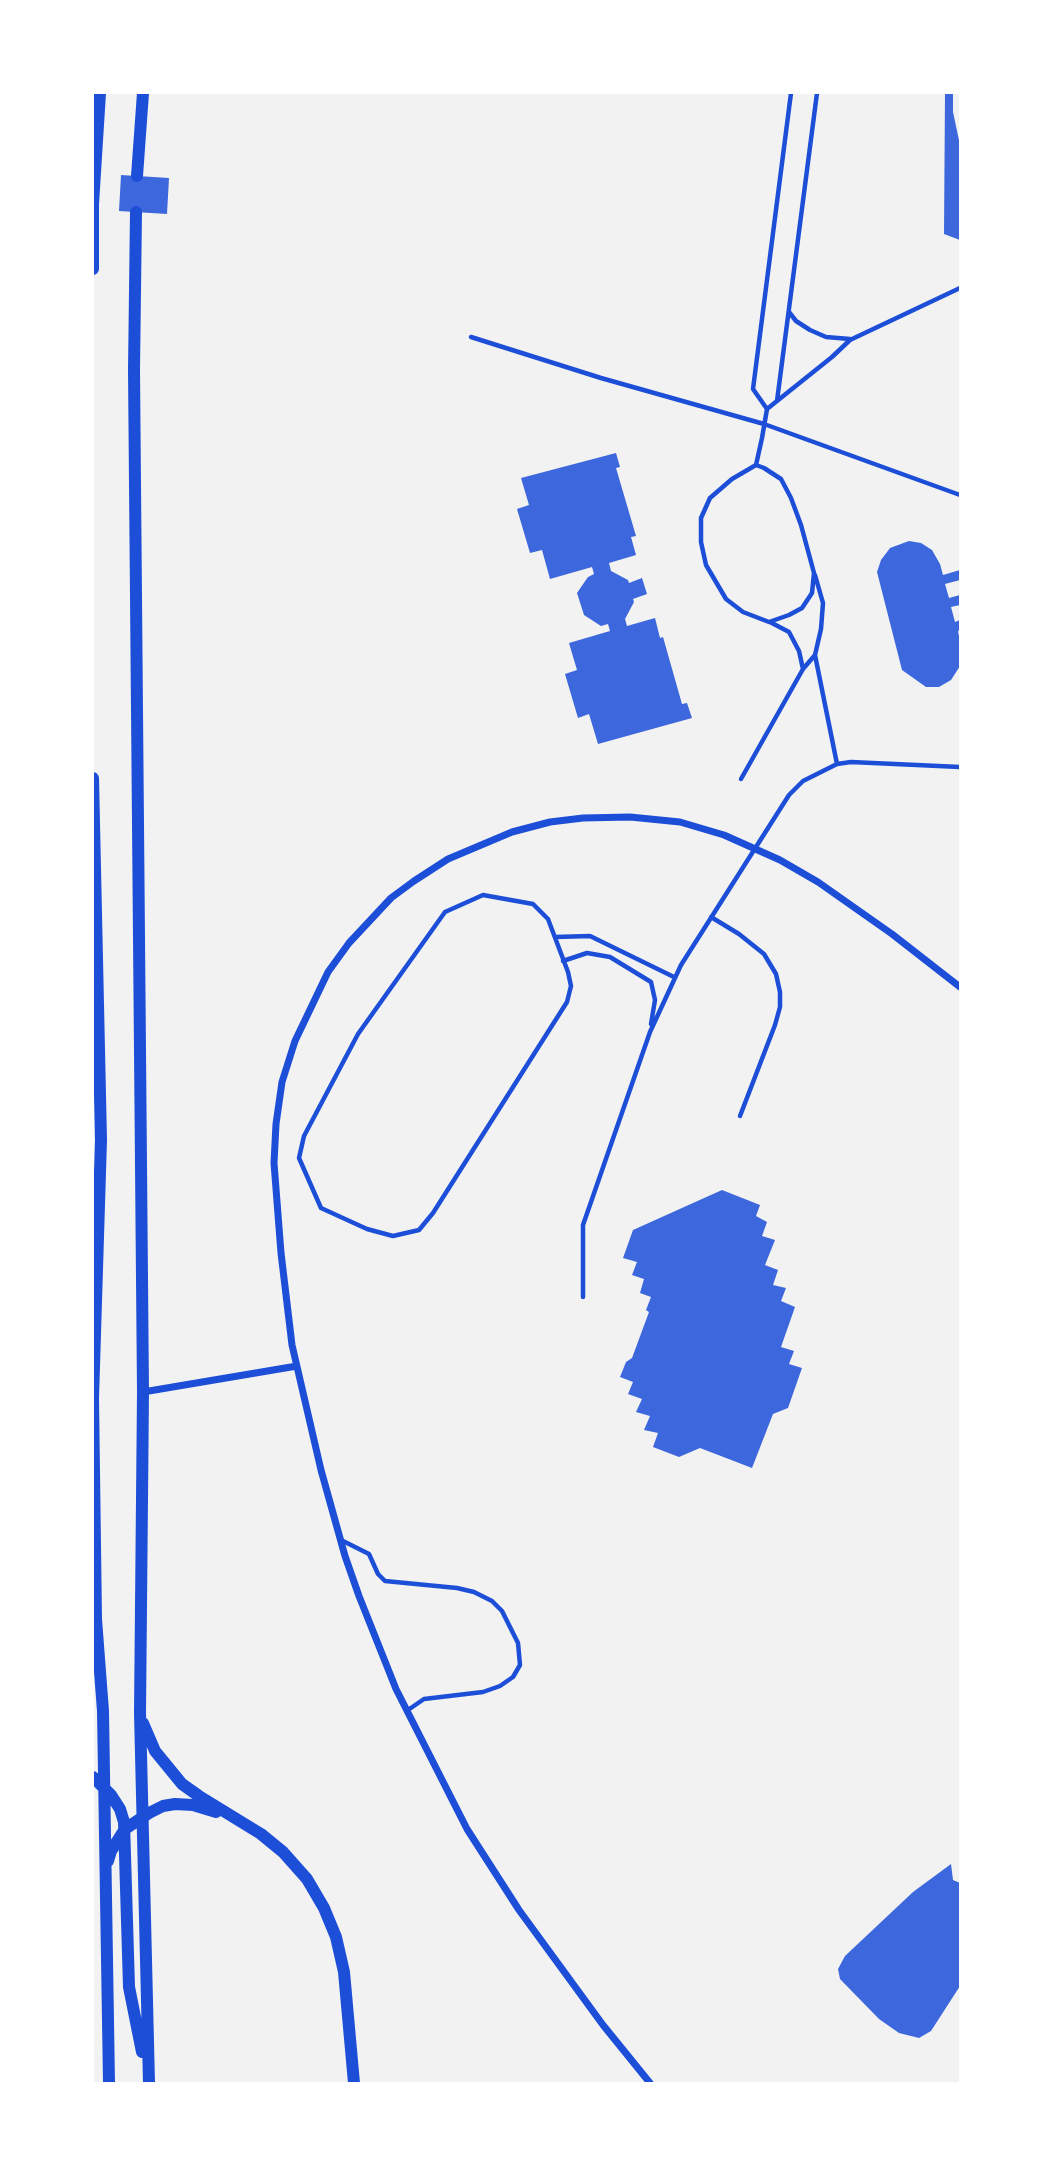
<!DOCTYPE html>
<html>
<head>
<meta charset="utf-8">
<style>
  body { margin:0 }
  #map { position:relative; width:1053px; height:2176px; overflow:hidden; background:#f2f2f2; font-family:"Zilla Slab",serif }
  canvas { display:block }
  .frame { position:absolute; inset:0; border:94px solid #fff; pointer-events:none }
</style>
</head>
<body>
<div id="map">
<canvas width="1053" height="2176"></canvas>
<div class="frame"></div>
</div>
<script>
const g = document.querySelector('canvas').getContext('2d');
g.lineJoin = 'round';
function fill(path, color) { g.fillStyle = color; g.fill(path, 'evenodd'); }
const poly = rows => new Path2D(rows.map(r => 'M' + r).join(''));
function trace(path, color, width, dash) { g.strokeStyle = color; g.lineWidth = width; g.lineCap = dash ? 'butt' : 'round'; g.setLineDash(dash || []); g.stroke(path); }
fill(poly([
  [945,93,953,93,953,112,960,145,960,240,944,234],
  [121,175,169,178,167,214,119,211],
  [616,453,620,467,616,468,636,536,631,537,636,555,609,563,611,571,628,580,629,583,642,578,647,594,633,599,634,602,625,619,627,626,655,618,660,638,663,637,682,704,687,703,692,718,598,744,589,714,578,718,565,674,577,670,569,643,610,631,608,624,601,626,584,615,577,593,588,577,594,574,592,567,550,579,542,550,530,553,517,509,529,505,521,478],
  [909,541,921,543,932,550,940,564,943,575,960,570,960,580,945,584,949,598,960,595,960,605,951,607,955,622,960,620,960,630,958,631,960,641,960,666,951,680,939,687,926,687,902,670,877,572,881,560,890,548],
  [722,1190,760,1205,756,1216,767,1222,762,1236,775,1240,765,1265,778,1270,773,1285,786,1288,781,1301,795,1307,781,1347,794,1351,789,1364,802,1368,788,1408,773,1414,752,1468,700,1448,679,1457,653,1447,658,1433,644,1430,650,1416,636,1412,642,1399,628,1394,633,1382,620,1377,626,1362,632,1358,649,1312,646,1310,651,1297,640,1293,644,1279,632,1275,637,1262,623,1258,633,1230],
  [951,1864,953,1880,960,1883,960,1986,931,2031,919,2038,899,2033,879,2019,840,1979,838,1969,845,1956,913,1892]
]), '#3d67dc');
trace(poly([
  [789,312,796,321,810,330,826,337,850,339],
  [471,337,601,378,764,424,960,495],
  [777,401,817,93],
  [767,409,832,357,850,340,960,288],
  [756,465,764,468,781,479,791,498,801,525,814,573,812,593,802,608,789,615,769,622,743,612,726,599,706,565,701,542,701,518,710,498,732,479,756,465,762,438,767,409,753,389,791,93],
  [770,622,789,632,799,651,803,669],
  [815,655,837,764],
  [741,779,803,669,815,655,821,629,823,603,815,575],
  [483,895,533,904,548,919,568,972,571,986,567,1002,433,1213,419,1230,393,1236,367,1229,321,1208,299,1158,304,1136,358,1034,445,912,483,895],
  [711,917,739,934,764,954,776,974,780,992,780,1007,775,1025,740,1116],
  [555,937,590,936,674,977],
  [563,961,587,953,610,957,651,982,655,1000,651,1024],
  [583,1297,583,1225,650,1032,681,965,789,795,803,781,837,764,851,762,960,767],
  [341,1540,369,1554,378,1574,385,1581,457,1588,474,1592,492,1601,502,1611,518,1643,520,1665,513,1677,500,1686,483,1692,424,1699,408,1710]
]), '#1d4ed8', 4.5);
trace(poly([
  [143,1392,297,1366],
  [650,2083,603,2025,519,1910,467,1829,396,1689,359,1596,345,1556,321,1470,292,1345,281,1253,274,1163,276,1124,282,1082,295,1041,328,972,349,943,391,898,414,881,448,859,512,832,550,822,583,818,630,817,680,822,724,835,780,860,818,882,892,934,960,987]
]), '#1d4ed8', 7);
trace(poly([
  [137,176,143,93],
  [136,212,134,370,143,1392,140,1713,149,2083],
  [93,269,93,204,100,93],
  [93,778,101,1140,93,1398,96,1619,103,1711,109,2083],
  [143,1723,155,1751,182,1784,199,1796,261,1834,283,1852,307,1879,324,1908,336,1937,344,1972,354,2083],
  [93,1777,111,1795,120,1809,124,1822,129,1987,142,2052],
  [108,1861,111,1851,125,1829,149,1813,163,1806,175,1804,193,1805,216,1812]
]), '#1d4ed8', 12);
</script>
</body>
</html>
